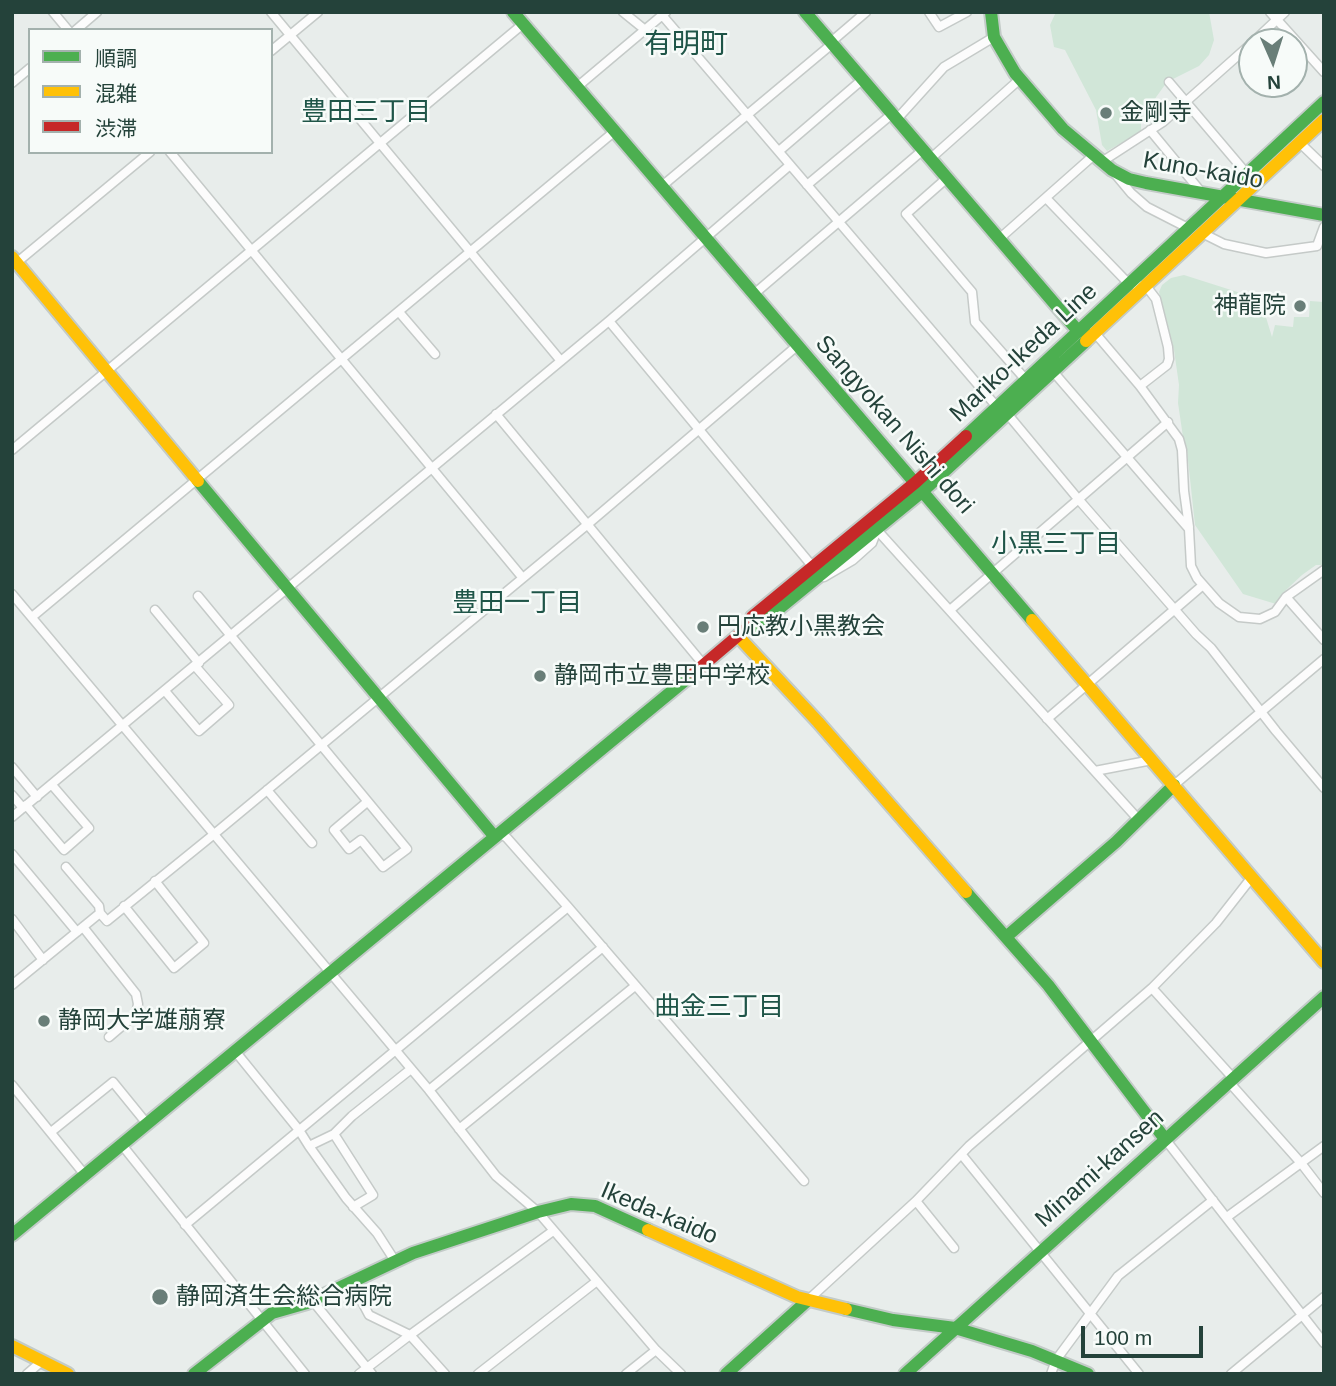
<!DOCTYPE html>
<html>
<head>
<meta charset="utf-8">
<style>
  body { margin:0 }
  #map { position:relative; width:1336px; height:1386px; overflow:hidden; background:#e8edeb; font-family:Arial,"Noto Sans JP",sans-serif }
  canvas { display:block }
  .frame { position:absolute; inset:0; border:14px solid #24423a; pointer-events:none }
  .legend { position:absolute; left:28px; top:28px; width:245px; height:126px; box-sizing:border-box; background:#f7fbf9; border:2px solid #a3b1ad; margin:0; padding:9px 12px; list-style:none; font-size:21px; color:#24423a }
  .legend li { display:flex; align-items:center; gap:14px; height:35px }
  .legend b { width:35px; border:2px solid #a3b1ad }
  .north { position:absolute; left:1238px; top:28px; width:70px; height:70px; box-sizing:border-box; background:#f7fbf9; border:2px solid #a3b1ad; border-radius:50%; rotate:177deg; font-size:19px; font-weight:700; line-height:28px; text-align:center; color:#24423a }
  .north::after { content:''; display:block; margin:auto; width:24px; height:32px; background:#697e78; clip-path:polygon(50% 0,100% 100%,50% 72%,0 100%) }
  .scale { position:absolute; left:1081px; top:1326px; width:122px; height:32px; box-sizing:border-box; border:4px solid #24423a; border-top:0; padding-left:9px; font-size:21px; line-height:24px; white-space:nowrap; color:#24423a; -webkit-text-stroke:5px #f7fbf9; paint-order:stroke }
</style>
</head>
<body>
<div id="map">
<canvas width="1336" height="1386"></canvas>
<div class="frame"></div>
<ul class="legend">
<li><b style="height:9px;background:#4caf50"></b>順調</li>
<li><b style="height:9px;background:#ffc107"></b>混雑</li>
<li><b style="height:9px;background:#c62828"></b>渋滞</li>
</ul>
<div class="north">N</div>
<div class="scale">100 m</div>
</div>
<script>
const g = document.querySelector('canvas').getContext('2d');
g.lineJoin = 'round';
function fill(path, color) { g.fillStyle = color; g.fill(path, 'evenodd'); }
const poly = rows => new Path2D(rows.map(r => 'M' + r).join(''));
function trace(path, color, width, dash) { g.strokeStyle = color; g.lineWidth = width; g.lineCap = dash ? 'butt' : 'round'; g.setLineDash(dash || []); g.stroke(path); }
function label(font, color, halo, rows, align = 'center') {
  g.font = font + ' Arial,"Noto Sans JP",sans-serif'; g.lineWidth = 5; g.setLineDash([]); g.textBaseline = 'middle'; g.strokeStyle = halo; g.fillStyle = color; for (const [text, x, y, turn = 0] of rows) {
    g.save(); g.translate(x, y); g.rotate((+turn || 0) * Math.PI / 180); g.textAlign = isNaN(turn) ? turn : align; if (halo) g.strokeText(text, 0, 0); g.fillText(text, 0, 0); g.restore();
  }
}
fill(poly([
  [1056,12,1209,12,1214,40,1209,55,1199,66,1167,82,1141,118,1141,132,1107,151,1102,145,1096,110,1065,50,1054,47,1050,25],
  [1184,275,1253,297,1264,311,1272,337,1275,325,1293,327,1294,317,1309,317,1310,301,1324,302,1324,565,1316,565,1302,575,1286,590,1276,604,1243,594,1195,525,1187,451,1183,437,1178,403,1179,385,1174,350,1159,292,1162,285,1171,278]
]), '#d1e6d8');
const street = poly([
  [53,12,68,30],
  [271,12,561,361],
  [623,12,644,29],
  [929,12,939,27,967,12],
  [1270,12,1324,72],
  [662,15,997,407],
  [76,30,97,12],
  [831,42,866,12],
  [1253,42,1285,12],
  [271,51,318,12],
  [1169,82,1247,174],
  [12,83,30,68],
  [577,87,666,12],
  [897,119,944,67,994,37],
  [1150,130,1202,193],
  [1300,143,1324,166],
  [779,151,863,79],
  [170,152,522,577],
  [930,159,1020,79],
  [1103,161,1163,122,1252,43],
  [1116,175,1131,193,1147,207,1190,229],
  [947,178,906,214,972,292,975,322,1026,380],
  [807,185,892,114],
  [662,186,832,44],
  [1046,198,1129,284,1146,286,1156,299,1168,347,1169,359,1167,365,1140,386],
  [1202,233,1224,244,1266,253,1317,246,1324,227],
  [999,239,1094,155],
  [15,264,150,152],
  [754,294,923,150],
  [399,312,435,354],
  [609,321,813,567],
  [1095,333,1140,386,1179,439,1182,450,1184,491,1189,527],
  [1050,368,1189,529,1191,566,1197,578,1219,603,1239,617,1260,619,1275,612,1286,597,1324,640],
  [1005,411,1079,500,1196,634,1211,648,1276,731,1324,788],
  [496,414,703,664],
  [12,450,523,24],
  [824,577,853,560,872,543,877,530,1138,819],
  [12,594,429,1090,496,1176,538,1212,656,1350,681,1374],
  [198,596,407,849,383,867,361,840,349,849,334,830,367,802],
  [1286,597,1324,570],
  [155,610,199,663],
  [950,610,1168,422],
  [32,617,615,131],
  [165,691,199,731,229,705,195,666],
  [1047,719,1203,585],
  [12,767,37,797],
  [1095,771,1152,760],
  [1174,785,1324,659],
  [267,790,312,843],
  [12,795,23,808],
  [26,805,64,850,89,828,52,785],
  [12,817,609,321,790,165],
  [499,832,507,838,568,907,804,1181],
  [12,854,77,932],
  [66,867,99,906,100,913],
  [124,906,174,968,204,943,155,881],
  [12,919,43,960],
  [83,927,136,994,138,1004,136,1014,109,1037],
  [12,985,100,913,107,921,213,835,588,524,798,345],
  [1152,988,1233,1078],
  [235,1051,299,1130,309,1146,334,1134,352,1116,411,1069],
  [1229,1082,1301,1163,1324,1193],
  [12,1085,85,1175],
  [429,1090,603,947],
  [459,1129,635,986],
  [51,1132,113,1082,148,1125],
  [334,1134,373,1195,353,1207],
  [1165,1139,1324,1343],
  [122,1145,305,1374],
  [309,1146,346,1198,377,1233,395,1261],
  [962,1155,1139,1374],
  [916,1201,954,1248],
  [1227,1217,1324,1146],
  [185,1225,568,907],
  [351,1281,369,1315,410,1335,445,1374],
  [312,1300,372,1374],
  [807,1301,916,1201,969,1146,1152,988,1216,923,1252,877],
  [27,1374,42,1361],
  [359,1374,410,1335,553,1231],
  [478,1374,597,1281],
  [626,1374,656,1350],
  [1051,1374,1056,1360,1118,1276,1213,1200],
  [1231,1374,1324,1297]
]);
const fast = poly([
  [513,12,1032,620],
  [805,12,1078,331,1085,332],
  [991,12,994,37,1015,73,1063,129,1112,170,1129,179,1146,183,1324,215],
  [966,436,1324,102],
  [198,481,494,836],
  [747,628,759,625,923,491,1086,341],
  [966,892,1048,985,1165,1139],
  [1006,937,1116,842,1174,785],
  [12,1235,694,673],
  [846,1309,893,1320,955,1328,1032,1351,1088,1374],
  [194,1374,272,1313,307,1303,413,1253,538,1212,571,1204,595,1206,648,1230],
  [726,1374,807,1301],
  [905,1374,1324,997]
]);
const slow = poly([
  [12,257,198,481],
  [1086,341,1324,120],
  [1032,620,1324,962],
  [738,636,818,722,966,892],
  [648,1230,797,1297,846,1309],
  [12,1346,68,1374]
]);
const jam = poly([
  [694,673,747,628,752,617,916,482,966,436]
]);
trace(street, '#c5cac8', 11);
trace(fast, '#c3cbc8', 16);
trace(slow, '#c3cbc8', 16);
trace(jam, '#c3cbc8', 16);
trace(street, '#fcfcfc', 8);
trace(fast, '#4caf50', 12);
trace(slow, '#ffc107', 12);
trace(jam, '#c62828', 12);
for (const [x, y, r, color] of [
  [1106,113,7,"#697e78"],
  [1300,306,7,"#697e78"],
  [703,627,7,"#697e78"],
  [540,676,7,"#697e78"],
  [44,1021,7,"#697e78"],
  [160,1297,9,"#697e78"]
]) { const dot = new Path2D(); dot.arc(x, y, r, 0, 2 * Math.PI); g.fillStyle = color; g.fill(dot); trace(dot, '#f7fbf9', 2.5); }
label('24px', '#24423a', '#f7fbf9', [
  ["金剛寺",1120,113],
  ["神龍院",1286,306,"right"],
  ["円応教小黒教会",717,627],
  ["静岡市立豊田中学校",554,676],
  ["静岡大学雄萠寮",58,1021],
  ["静岡済生会総合病院",176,1297]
], 'left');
label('24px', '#24423a', '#f7fbf9', [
  ["Kuno-kaido",1203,171,10],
  ["Mariko-Ikeda Line",1024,353,-43],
  ["Sangyokan Nishi dori",894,425,49],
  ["Minami-kansen",1100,1169,-42],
  ["Ikeda-kaido",659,1214,23]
]);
label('26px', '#1f5548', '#f7fbf9', [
  ["豊田三丁目",366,113],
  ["小黒三丁目",1056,545],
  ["豊田一丁目",517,604],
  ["曲金三丁目",719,1008]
]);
label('28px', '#1f5548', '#f7fbf9', [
  ["有明町",686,45]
]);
</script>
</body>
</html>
